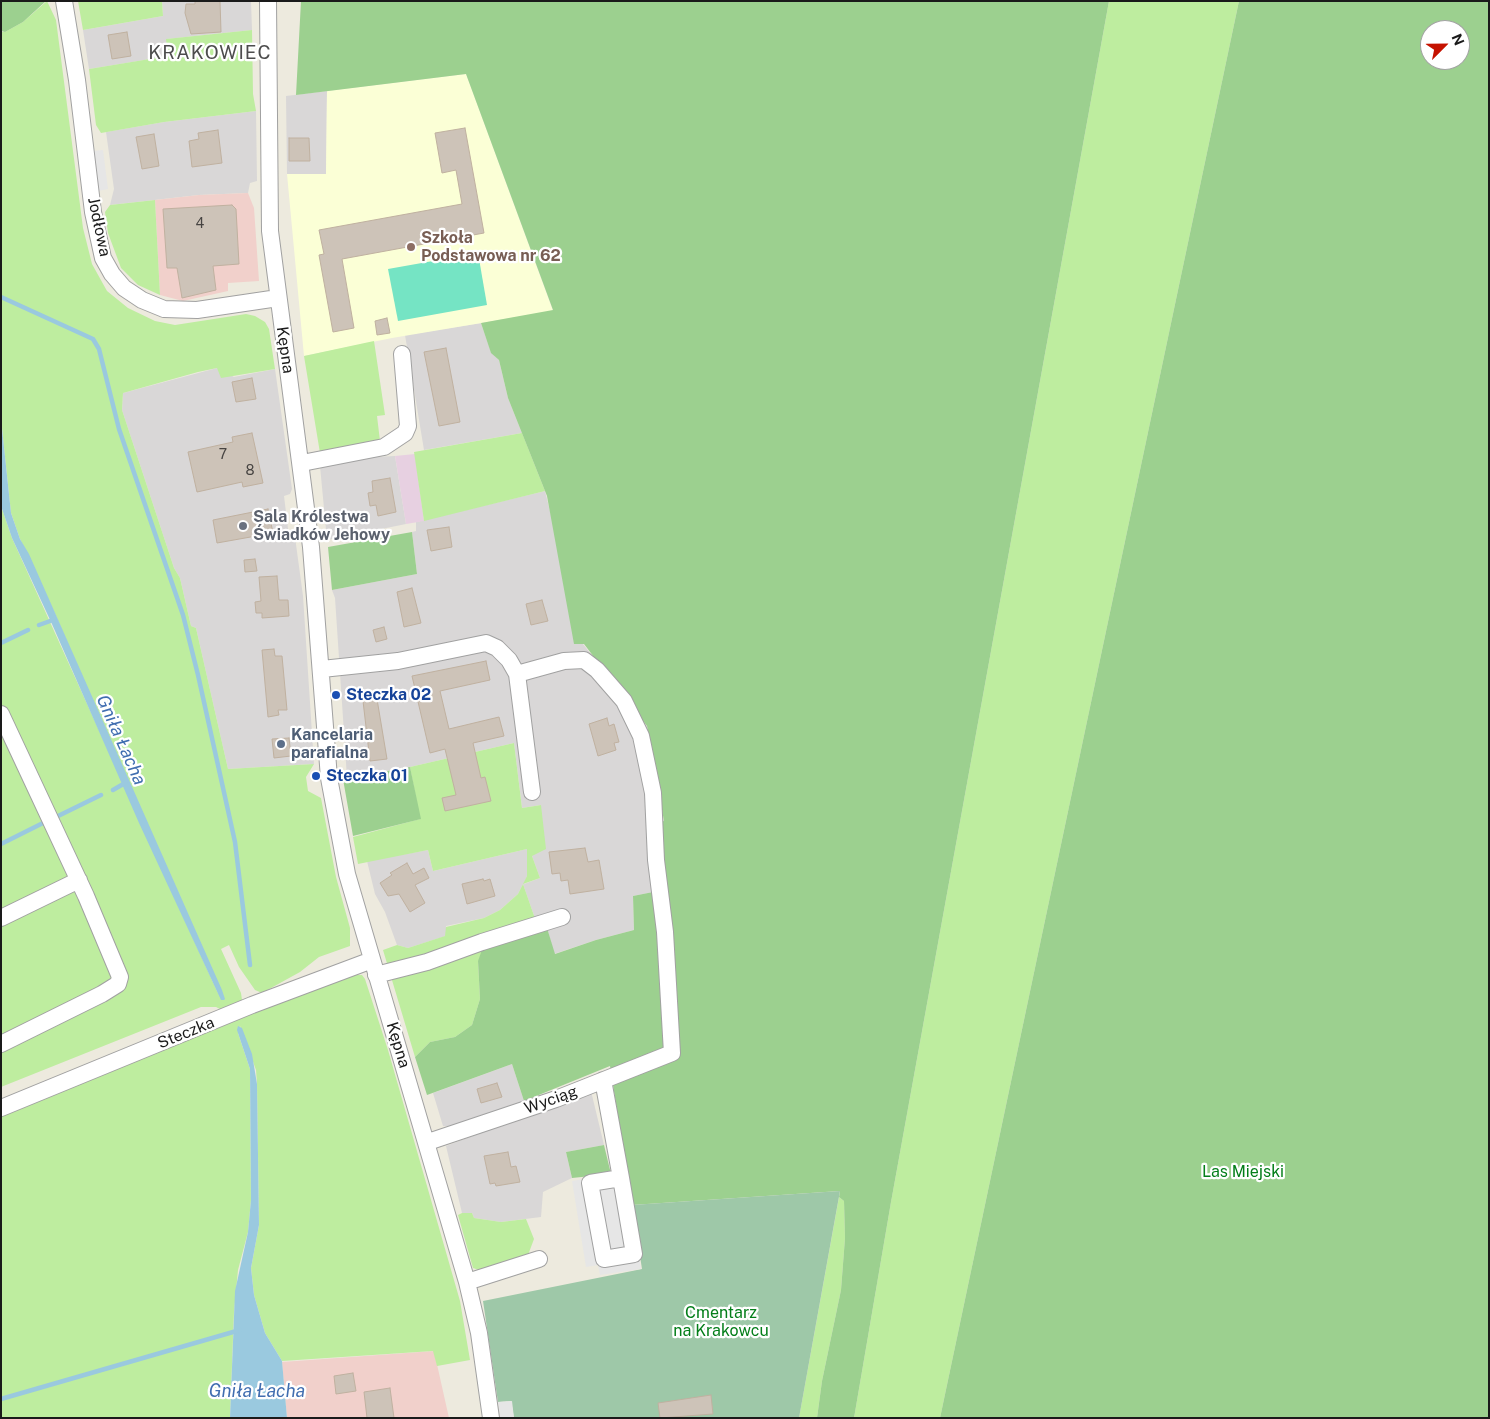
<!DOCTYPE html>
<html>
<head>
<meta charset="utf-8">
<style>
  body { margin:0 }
  #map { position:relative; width:1490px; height:1419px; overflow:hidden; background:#edeade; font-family:"Public Sans",sans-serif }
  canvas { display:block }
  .frame { position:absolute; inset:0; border:2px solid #1a1a1a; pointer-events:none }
  .north { position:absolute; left:1420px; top:20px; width:50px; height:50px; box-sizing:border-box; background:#fff; border:1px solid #a3a3a3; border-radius:50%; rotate:67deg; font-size:14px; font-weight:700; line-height:20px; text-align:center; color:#1a1a1a }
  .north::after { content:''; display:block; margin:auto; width:18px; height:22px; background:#c51200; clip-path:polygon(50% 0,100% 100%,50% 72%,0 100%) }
</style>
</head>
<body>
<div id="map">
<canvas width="1490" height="1419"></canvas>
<div class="frame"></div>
<div class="north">N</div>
</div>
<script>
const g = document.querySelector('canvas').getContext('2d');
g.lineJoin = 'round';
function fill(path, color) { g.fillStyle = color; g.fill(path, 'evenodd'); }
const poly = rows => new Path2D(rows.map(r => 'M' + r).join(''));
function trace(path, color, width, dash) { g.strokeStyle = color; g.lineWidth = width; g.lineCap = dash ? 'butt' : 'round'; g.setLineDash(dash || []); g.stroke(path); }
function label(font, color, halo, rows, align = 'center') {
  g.font = font + ' "Public Sans",sans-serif'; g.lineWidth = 4.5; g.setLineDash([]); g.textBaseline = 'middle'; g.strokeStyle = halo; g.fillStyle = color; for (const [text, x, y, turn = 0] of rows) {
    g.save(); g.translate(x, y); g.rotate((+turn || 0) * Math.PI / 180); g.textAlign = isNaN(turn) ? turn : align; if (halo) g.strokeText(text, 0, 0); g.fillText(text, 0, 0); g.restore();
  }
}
fill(poly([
  [162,1,251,1,252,30,167,39,169,56,89,69,83,30,163,16],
  [327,91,326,174,287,174,286,96],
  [256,111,257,181,250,183,248,193,199,195,110,205,114,189,106,132,164,122],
  [481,323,491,352,499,360,508,398,522,433,424,450,405,335],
  [217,368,234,377,275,369,292,489,290,494,284,496,289,537,295,537,303,596,314,764,228,769,196,628,191,626,180,578,174,568,122,410,123,393],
  [395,456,406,524,327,540,320,466,373,457],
  [545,491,583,644,647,726,664,822,653,892,633,896,634,930,596,940,554,954,547,928,539,930,523,884,518,894,500,910,484,918,446,926,446,936,408,948,397,945,385,912,375,894,367,861,428,850,433,871,527,849,527,876,524,884,540,878,532,856,541,805,522,808,514,743,410,767,347,778,335,598,332,590,417,574,412,532,416,531,416,522],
  [512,1064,524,1101,453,1127,443,1126,433,1093],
  [591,1091,604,1145,566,1152,572,1178,543,1192,541,1217,501,1222,474,1218,472,1213,462,1213,446,1146]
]), '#d9d7d7');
fill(poly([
  [248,193,254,208,259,281,228,283,228,291,183,301,160,295,155,200,199,195],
  [434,1351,449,1418,287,1418,282,1362]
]), '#f1d0cb');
fill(poly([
  [415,454,424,521,406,524,395,456]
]), '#e7d0e1');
fill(poly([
  [466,74,553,311,392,338,304,356,287,174,326,174,327,91]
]), '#fbffd6');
fill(poly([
  [47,1,56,20,83,228,92,264,107,291,128,308,155,321,175,325,246,314,255,316,265,322,269,329,275,369,221,378,217,368,198,372,123,393,122,410,174,568,180,578,191,626,196,628,228,769,314,764,306,777,308,791,321,798,336,877,350,928,350,946,319,957,300,972,262,993,255,990,239,967,229,945,221,949,241,993,242,1000,239,1004,222,1010,216,1007,201,1007,1,1087,1,506,12,538,221,1000,56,616,20,539,11,513,1,419,1,32,5,32,23,22],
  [78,1,162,1,163,16,83,30],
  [1109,1,1239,1,940,1418,854,1418,891,1202],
  [252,30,253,94,256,111,164,122,101,133,96,125,89,69,168,56,166,39],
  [155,200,160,295,138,285,121,268,108,233,105,212,110,205],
  [374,341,385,415,377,416,380,441,320,453,304,356],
  [522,433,545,491,424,521,414,452],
  [514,743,522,808,541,805,546,849,532,856,540,878,523,884,539,930,478,961,480,999,472,1025,455,1037,430,1042,415,1057,383,950,397,945,408,948,445,936,446,927,484,918,500,910,518,894,527,876,527,849,433,871,428,850,358,864,353,837,420,819,410,767],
  [351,975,362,975,365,979,388,1050,460,1301,470,1360,437,1366,433,1351,282,1361,265,1333,254,1295,251,1268,259,1225,257,1084,256,1070,240,1026,238,1033,250,1069,251,1200,248,1232,238,1270,234,1312,230,1418,1,1418,1,1113,238,1017],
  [839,1197,844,1201,845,1238,841,1290,822,1381,817,1418,799,1418],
  [462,1213,472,1213,474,1218,501,1222,526,1219,534,1239,528,1255,479,1270,473,1268,458,1215]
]), '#beed9f');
fill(poly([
  [1,1,46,1,23,22,5,32,1,31],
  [301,1,1109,1,891,1202,854,1418,817,1418,822,1381,841,1290,845,1238,844,1201,839,1197,840,1191,632,1205,610,1066,524,1101,512,1064,427,1095,415,1057,430,1042,455,1037,472,1025,480,999,478,961,483,947,547,928,555,954,596,940,634,930,633,896,653,892,648,825,664,821,647,726,584,644,574,644,547,496,508,398,499,360,491,353,481,323,553,310,466,74,296,95],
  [1239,1,1489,1,1489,1418,940,1418],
  [1430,30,1460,30,1460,60,1430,60],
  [412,532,417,574,332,590,328,547],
  [410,767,421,819,353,836,343,779],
  [604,1145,611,1174,572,1178,566,1152]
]), '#9cd08f');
fill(poly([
  [840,1191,799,1418,514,1418,511,1401,498,1402,483,1301,642,1269,632,1205]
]), '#9ec8a8');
fill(poly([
  [478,253,487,305,398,321,388,269]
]), '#75e4c4');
fill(poly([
  [103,150,108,189,98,191,93,151],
  [625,1172,641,1269,600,1275,598,1265,586,1267,572,1181],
  [512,1401,514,1418,500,1418,498,1402]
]), '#e6e6e6');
fill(poly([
  [1,419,11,513,20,539,29,554,222,990,225,999,224,1000,221,1000,139,823,52,624,12,538,1,506],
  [238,1026,242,1028,252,1054,257,1084,259,1225,251,1268,254,1295,265,1333,282,1361,287,1418,230,1418,235,1291,248,1232,251,1200,250,1069,237,1030]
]), '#9ac9df');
trace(poly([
  [1,297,93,339,99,349,119,429,183,615,198,675,235,842,250,965],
  [39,625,53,620],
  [1,643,28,630],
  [113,790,125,783],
  [56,817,101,795],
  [1,844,43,823],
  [1,1399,240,1330]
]), '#9ac9df', 4.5);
const building = poly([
  [195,1,220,1,221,32,191,34,185,13,186,4,195,4,195,1],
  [127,32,131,56,112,59,108,35,127,32],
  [465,128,484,233,342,259,354,328,333,332,319,255,324,254,319,230,462,204,456,170,442,173,435,133,465,128],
  [218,130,222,163,192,167,189,141,199,139,198,133,218,130],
  [154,134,159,166,142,169,136,137,154,134],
  [289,138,309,138,310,161,289,161,289,138],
  [232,205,236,209,239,264,213,266,216,290,182,298,177,268,167,268,163,209,232,205],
  [387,318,390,333,377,335,375,321,387,318],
  [446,348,460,422,439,426,424,352,446,348],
  [252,378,256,399,236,402,232,382,252,378],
  [252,433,263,483,243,487,242,482,197,492,188,452,233,442,232,437,252,433],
  [390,478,396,512,378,516,376,505,370,506,368,493,373,492,372,481,390,478],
  [268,509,273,533,217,543,213,520,268,509],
  [449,527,452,547,431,551,427,530,449,527],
  [255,559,257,571,245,572,244,560,255,559],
  [277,576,279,600,288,600,289,616,262,618,262,613,256,613,255,602,261,601,259,577,277,576],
  [412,588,421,623,404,627,397,592,412,588],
  [542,600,548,621,531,625,526,604,542,600],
  [384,627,387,639,376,642,373,630,384,627],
  [274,649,275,656,282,656,287,710,278,710,279,715,268,717,262,650,274,649],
  [486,661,490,680,440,691,449,729,499,717,504,736,473,743,481,778,485,777,491,801,445,811,442,798,456,795,445,749,430,753,412,676,486,661],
  [377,699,387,759,370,761,363,701,377,699],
  [607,718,609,726,614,724,619,742,614,743,616,750,598,756,589,724,607,718],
  [289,738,291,756,274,758,272,739,289,738],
  [585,848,588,862,599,860,604,889,570,894,568,880,561,881,560,873,552,874,549,852,585,848],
  [407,863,413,874,424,868,429,878,415,885,425,903,410,912,399,894,388,896,380,883,392,875,390,873,407,863],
  [483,879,484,881,490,879,495,896,467,904,462,884,483,879],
  [497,1083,502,1097,481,1103,477,1089,497,1083],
  [508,1152,511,1167,516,1166,520,1182,496,1186,495,1183,490,1184,484,1156,508,1152],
  [353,1373,356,1391,336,1394,334,1376,353,1373],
  [390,1388,394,1418,367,1418,364,1392,390,1388],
  [711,1395,713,1414,660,1418,658,1403,711,1395]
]);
fill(building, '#cdc3b8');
trace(building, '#c0b1a0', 1);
const minor = poly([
  [64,1,77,80,93,212,103,258,112,274,124,288,142,300,164,309,197,310,278,298],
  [268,1,270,231,311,547,329,778,347,874,467,1282,479,1333,491,1418],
  [302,463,384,447,405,433,408,426,402,354],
  [322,669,398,661,486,643,497,648,509,660,517,674,532,792],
  [1,714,86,896,120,977,118,984,102,994,1,1044],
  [1,918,79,880],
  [376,975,427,962,482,942,562,917],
  [603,1080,621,1178,634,1254,604,1259,590,1183,621,1178],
  [1,1108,252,1005,372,960],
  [428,1142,556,1099,672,1053,665,932,656,860,653,793,641,736,624,701,597,670,584,660,564,661,517,674],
  [467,1282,539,1259]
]);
trace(minor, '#a1a1a1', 18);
trace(minor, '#fff', 16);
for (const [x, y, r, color] of [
  [411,247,5,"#8d6e63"],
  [243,526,5,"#6b7280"],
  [336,695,5,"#1a4fb4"],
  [281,744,5,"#5c6f8a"],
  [316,776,5,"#1a4fb4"]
]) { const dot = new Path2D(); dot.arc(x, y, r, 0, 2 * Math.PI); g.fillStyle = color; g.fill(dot); trace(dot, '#fff', 2); }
label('14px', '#474442', null, [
  ["4",200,224],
  ["7",223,455],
  ["8",250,471]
]);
label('16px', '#1a1a1a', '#fff', [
  ["Jodłowa",99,227,78],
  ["Kępna",285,350,82],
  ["Steczka",186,1033,-22],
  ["Kępna",398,1045,73],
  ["Wyciąg",551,1100,-20]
]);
label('bold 16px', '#785e54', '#fff', [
  ["Szkoła",421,238],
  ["Podstawowa nr 62",421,256]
], 'left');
label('bold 16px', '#5b616d', '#fff', [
  ["Sala Królestwa",253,517],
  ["Świadków Jehowy",253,535]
], 'left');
label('bold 16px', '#164399', '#fff', [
  ["Steczka 02",346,695],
  ["Steczka 01",326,776]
], 'left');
label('bold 16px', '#4e5e75', '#fff', [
  ["Kancelaria",291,735],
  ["parafialna",291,753]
], 'left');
label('16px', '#037e19', '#fff', [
  ["Las Miejski",1243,1172],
  ["Cmentarz",721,1313],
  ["na Krakowcu",721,1331]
]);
label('italic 18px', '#416eb0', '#fff', [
  ["Gniła Łacha",121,740,66],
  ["Gniła Łacha",257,1391]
]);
g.letterSpacing = '1px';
label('19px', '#4d4d4d', '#fff', [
  ["KRAKOWIEC",210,53]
]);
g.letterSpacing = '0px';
</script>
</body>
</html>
